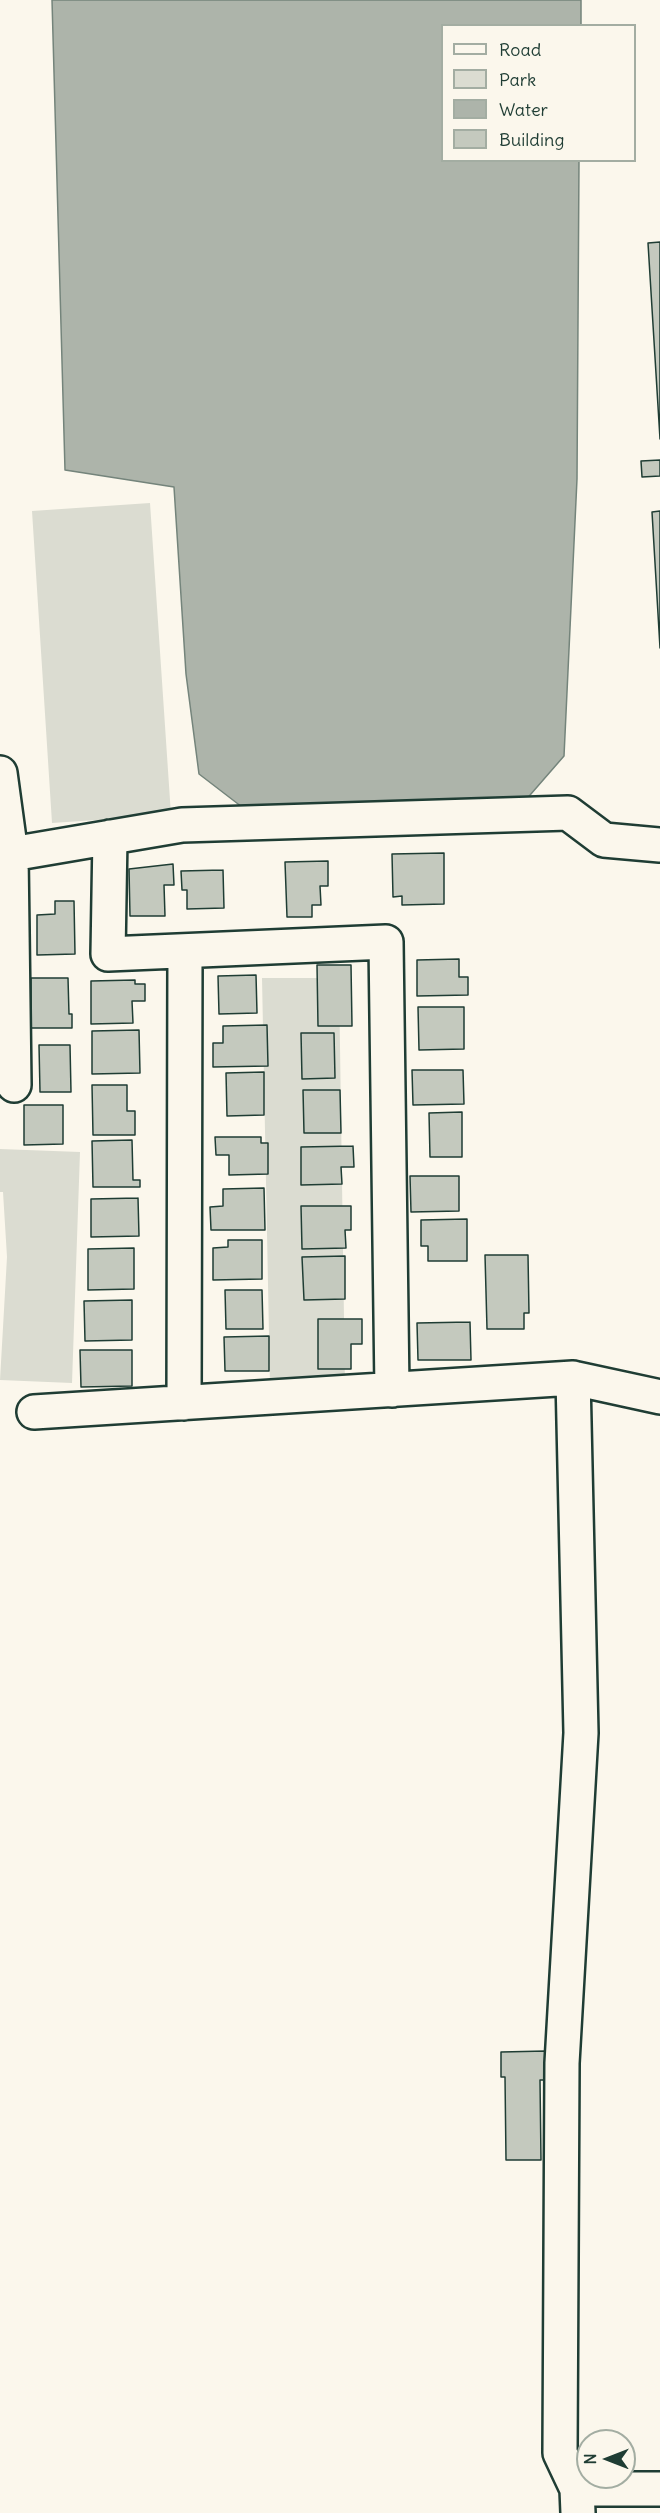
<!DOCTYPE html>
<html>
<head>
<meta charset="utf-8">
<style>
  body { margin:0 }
  #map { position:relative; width:660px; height:2513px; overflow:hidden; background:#fbf7ec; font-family:Delius,sans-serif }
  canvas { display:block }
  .legend { position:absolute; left:441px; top:24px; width:195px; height:138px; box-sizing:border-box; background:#fbf7ec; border:2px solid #a3ada2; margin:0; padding:8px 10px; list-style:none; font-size:18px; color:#1f3d34 }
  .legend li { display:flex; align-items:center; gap:12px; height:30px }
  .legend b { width:30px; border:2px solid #a3ada2 }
  .north { position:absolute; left:576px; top:2429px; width:60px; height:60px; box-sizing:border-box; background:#fbf7ec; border:2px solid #a3ada2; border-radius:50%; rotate:270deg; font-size:16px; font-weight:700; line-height:24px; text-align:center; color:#1f3d34 }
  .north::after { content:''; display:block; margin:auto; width:21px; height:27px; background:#1f3d34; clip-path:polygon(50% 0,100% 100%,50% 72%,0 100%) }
</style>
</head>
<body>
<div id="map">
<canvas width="660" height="2513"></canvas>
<ul class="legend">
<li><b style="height:8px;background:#fbf7ec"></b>Road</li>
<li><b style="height:16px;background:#dbdcd1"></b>Park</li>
<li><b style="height:16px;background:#adb4aa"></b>Water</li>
<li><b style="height:16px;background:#c4c9be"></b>Building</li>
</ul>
<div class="north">N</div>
</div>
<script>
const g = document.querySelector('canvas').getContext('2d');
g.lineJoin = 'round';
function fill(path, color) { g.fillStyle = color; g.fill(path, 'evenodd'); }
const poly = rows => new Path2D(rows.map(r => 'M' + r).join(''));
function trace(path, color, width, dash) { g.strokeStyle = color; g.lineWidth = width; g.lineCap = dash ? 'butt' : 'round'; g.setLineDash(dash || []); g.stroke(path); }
fill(poly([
  [150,503,171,815,52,823,32,511],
  [262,978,339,978,345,1386,270,1386],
  [0,1149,80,1152,72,1383,0,1380,7,1257,3,1192,0,1192]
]), '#dbdcd1');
const water = poly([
  [52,0,581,0,581,25,442,26,442,160,579,161,577,479,564,756,524,802,242,807,199,774,186,674,174,487,65,470,52,0]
]);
fill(water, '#adb4aa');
trace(water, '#74847b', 1.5);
const building = poly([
  [660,242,660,439,648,243,660,242],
  [660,460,660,476,642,477,641,461,660,460],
  [660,511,660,648,652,512,660,511],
  [444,853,444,904,402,905,402,896,393,897,392,854,444,853],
  [328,861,328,886,320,886,321,905,312,905,312,917,287,917,285,862,328,861],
  [173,864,174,885,164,885,165,916,130,916,129,869,173,864],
  [223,870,224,908,187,909,187,890,182,890,181,871,223,870],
  [55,901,74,901,75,954,37,955,37,915,55,914,55,901],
  [459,959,459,977,468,977,468,995,417,996,417,960,459,959],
  [317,965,351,965,352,1026,318,1026,317,965],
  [256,975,257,1013,219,1014,218,976,256,975],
  [31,978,68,978,69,1014,72,1014,72,1028,31,1028,31,978],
  [135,980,135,984,145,984,145,1001,132,1001,133,1023,91,1024,91,981,135,980],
  [418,1007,464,1007,464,1049,419,1050,418,1007],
  [267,1025,268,1066,213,1067,213,1043,223,1043,223,1026,267,1025],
  [139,1030,140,1073,92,1074,92,1031,139,1030],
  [301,1033,334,1033,335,1078,302,1079,301,1033],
  [39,1045,70,1045,71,1092,40,1092,39,1045],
  [412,1070,463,1070,464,1104,413,1105,412,1070],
  [264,1072,264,1115,227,1116,226,1073,264,1072],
  [92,1085,127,1085,127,1111,135,1111,135,1135,93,1135,92,1085],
  [303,1090,340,1090,341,1133,304,1133,303,1090],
  [24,1105,63,1105,63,1144,24,1145,24,1105],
  [462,1112,462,1157,430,1157,429,1113,462,1112],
  [215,1137,261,1137,261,1143,268,1143,268,1174,229,1175,229,1155,216,1155,215,1137],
  [132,1140,133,1180,140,1180,140,1187,93,1187,92,1141,132,1140],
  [353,1146,354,1167,341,1167,342,1184,301,1185,301,1147,353,1146],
  [410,1176,459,1176,459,1211,411,1212,410,1176],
  [264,1188,265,1230,211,1230,210,1207,223,1206,223,1189,264,1188],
  [138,1198,139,1236,91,1237,91,1199,138,1198],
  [301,1206,351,1206,351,1230,345,1230,346,1248,302,1249,301,1206],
  [467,1219,467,1261,428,1261,428,1246,421,1246,421,1220,467,1219],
  [228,1240,262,1240,262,1279,213,1280,213,1248,228,1247,228,1240],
  [134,1248,134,1289,88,1290,88,1249,134,1248],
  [485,1255,528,1255,529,1313,524,1313,524,1329,487,1329,485,1255],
  [345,1256,345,1299,304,1300,302,1257,345,1256],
  [225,1290,262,1290,263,1329,226,1329,225,1290],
  [132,1300,132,1340,85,1341,84,1301,132,1300],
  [318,1319,362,1319,362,1344,351,1344,351,1369,318,1369,318,1319],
  [470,1322,471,1360,418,1360,417,1323,470,1322],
  [269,1336,269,1371,225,1371,224,1337,269,1336],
  [80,1350,132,1350,132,1386,81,1387,80,1350],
  [546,2051,546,2080,540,2080,541,2160,506,2160,505,2077,501,2077,501,2052,546,2051]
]);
fill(building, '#c4c9be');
trace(building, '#1f3d34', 1.5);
const minor = poly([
  [0,773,11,854,14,1085],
  [110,837,108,954,386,942,392,1390],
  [0,856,182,825,568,813,604,840,660,845],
  [573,1378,581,1733,562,2063,560,2453,577,2489,578,2513],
  [184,1403,185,951],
  [34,1412,573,1378,660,1397],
  [577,2489,660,2489]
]);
trace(minor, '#1f3d34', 38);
trace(minor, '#fbf7ec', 33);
</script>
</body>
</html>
